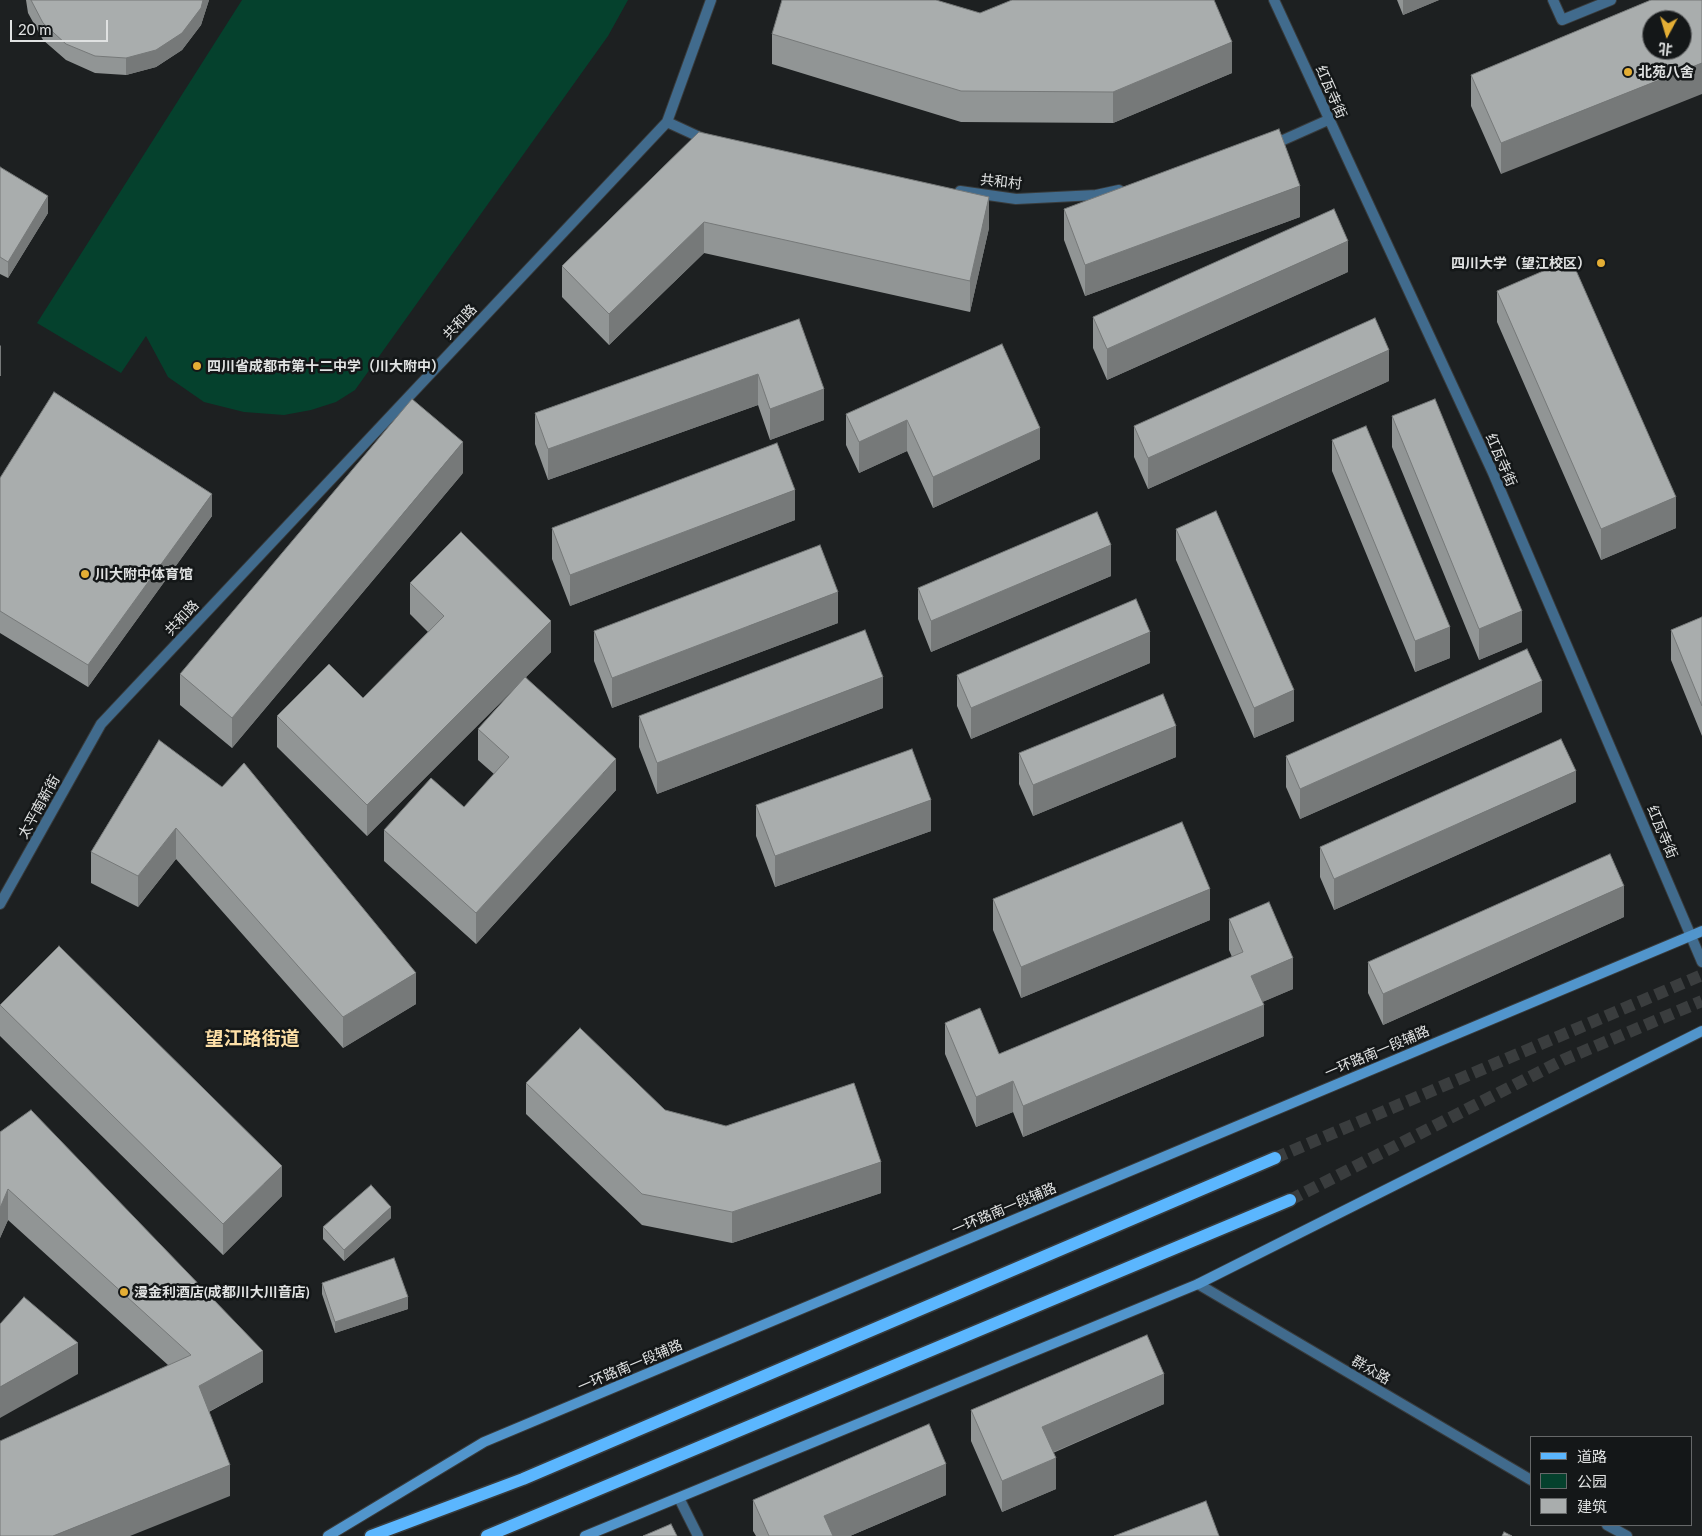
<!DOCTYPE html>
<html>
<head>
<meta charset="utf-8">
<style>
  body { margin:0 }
  #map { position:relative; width:1702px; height:1536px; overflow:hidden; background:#1d2021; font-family:Lato,"Noto Sans SC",sans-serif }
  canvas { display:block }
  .legend { position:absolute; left:1530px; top:1436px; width:162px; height:90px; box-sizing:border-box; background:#141718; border:1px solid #666869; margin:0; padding:6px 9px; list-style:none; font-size:15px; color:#e0e2e2 }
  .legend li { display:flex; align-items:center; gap:10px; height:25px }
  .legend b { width:25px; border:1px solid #666869 }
  .north { position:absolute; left:1642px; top:10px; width:50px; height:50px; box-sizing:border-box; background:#141718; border:1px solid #666869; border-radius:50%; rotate:186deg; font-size:14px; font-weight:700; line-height:20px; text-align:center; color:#e0e2e2 }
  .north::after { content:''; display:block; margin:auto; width:18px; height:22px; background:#e4ae35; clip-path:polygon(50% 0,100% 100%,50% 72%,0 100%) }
  .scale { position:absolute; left:10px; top:20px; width:98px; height:22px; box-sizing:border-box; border:2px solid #e0e2e2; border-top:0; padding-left:6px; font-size:15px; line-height:18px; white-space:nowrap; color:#e0e2e2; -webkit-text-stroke:4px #141718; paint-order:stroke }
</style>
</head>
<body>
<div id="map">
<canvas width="1702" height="1536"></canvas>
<ul class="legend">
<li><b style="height:6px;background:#5bb6fe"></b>道路</li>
<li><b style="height:14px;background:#05412d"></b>公园</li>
<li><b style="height:14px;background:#a9adad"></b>建筑</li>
</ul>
<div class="north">北</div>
<div class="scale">20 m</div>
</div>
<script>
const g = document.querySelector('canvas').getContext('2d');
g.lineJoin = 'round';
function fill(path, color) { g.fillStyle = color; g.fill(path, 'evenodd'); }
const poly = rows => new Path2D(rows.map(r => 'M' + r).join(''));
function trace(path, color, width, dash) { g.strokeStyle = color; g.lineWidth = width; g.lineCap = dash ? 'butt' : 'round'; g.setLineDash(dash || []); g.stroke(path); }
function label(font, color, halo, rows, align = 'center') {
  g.font = font + ' Lato,"Noto Sans SC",sans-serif'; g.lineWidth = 5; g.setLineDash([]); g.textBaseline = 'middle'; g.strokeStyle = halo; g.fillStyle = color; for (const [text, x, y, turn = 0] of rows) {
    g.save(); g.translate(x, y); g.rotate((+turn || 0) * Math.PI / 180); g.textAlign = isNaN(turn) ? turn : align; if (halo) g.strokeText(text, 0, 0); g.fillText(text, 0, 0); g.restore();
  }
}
fill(poly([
  [242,0,628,0,608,36,355,390,336,402,311,410,284,415,244,412,204,402,168,377,146,336,121,373,37,323]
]), '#05412d');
trace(poly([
  [1275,1158,1702,975],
  [1290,1200,1563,1060,1702,1001]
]), '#3a3d3e', 12, [12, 6]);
const street = poly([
  [1274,0,1493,473,1702,962],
  [1553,0,1562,20,1611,0],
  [667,122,706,140],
  [1272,145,1328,120],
  [960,191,1016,199,1096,195,1119,190],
  [0,904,101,724,667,122,711,0],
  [1198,1284,1531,1480],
  [679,1498,698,1536],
  [1607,1525,1627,1536]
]);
const secondary = poly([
  [328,1536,484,1442,1702,931],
  [585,1536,1198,1284,1702,1031]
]);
const primary = poly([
  [371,1536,523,1479,1275,1158],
  [487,1536,1290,1200]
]);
trace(street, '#383b3c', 12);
trace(secondary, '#383b3c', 12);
trace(primary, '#383b3c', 15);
trace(street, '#416b8d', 10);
trace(secondary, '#5195cc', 10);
trace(primary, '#5bb6fe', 12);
fill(poly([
  [26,0,209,0,201,25,182,50,156,67,126,75,95,73,66,60,43,40,28,13],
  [1397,0,1439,0,1403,15],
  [1651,0,1501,174,1471,106,1471,75],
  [980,13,1232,73,1113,123,961,122,772,64,772,34],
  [699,132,989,228,970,312,704,253,609,345,562,297,562,266],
  [0,167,48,213,8,278,0,274],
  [1064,209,1300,217,1085,296,1064,240],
  [1348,272,1107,380,1093,348,1093,317],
  [1497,291,1676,528,1601,560,1497,322],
  [799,319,824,420,770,440,758,405,548,480,535,444,535,413],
  [1389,381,1148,489,1134,457,1134,426],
  [846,414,1040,428,1040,459,933,508,907,451,859,473,846,445],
  [1392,416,1522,642,1479,660,1392,447],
  [1332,440,1450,658,1415,672,1332,471],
  [463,473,232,748,180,705,180,674],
  [0,478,212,516,88,687,0,633],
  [795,520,570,606,552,559,552,528],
  [1176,529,1294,721,1254,738,1176,560],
  [1111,576,931,652,918,619,918,588],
  [410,583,551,652,526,677,616,790,476,944,384,861,384,830,464,807,494,774,478,760,478,729,519,684,367,836,277,747,277,716,363,698,428,632,410,614],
  [1702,617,1702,736,1671,660,1671,630],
  [838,623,612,708,594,661,594,631],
  [1150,663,971,739,957,706,957,675],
  [883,708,657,794,639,747,639,716],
  [1542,712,1300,819,1286,787,1286,756],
  [159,740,416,1004,343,1048,176,859,138,907,91,883,91,852],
  [1019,753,1176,757,1033,816,1019,784],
  [1576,802,1334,910,1320,877,1320,847],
  [756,805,931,831,775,887,756,836],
  [993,899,1210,920,1021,998,993,930],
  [1624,917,1383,1025,1368,993,1368,962],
  [1229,919,1293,989,1262,1002,1264,1036,1023,1137,1013,1112,976,1127,945,1054,945,1023,999,1054,1232,957,1229,950],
  [0,1005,282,1196,223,1255,0,1036],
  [526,1083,665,1110,881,1193,732,1243,642,1225,526,1114],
  [0,1132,263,1382,209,1412,230,1496,168,1365,8,1220,0,1238],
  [391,1218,344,1261,323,1239,323,1227],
  [322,1283,408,1309,335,1333,322,1294],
  [1164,1404,1053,1453,1056,1489,1002,1512,971,1441,971,1410],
  [946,1495,850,1536,756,1536,753,1531,753,1500]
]), '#919595');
fill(poly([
  [203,0,209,0,201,25,182,50,156,67,126,75,126,58],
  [1403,0,1439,0,1403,15],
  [1232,42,1232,73,1113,123,1113,92],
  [1702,63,1702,94,1501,174,1501,143],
  [1300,186,1300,217,1085,296,1085,265],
  [48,196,48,213,8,278,8,262],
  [989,197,989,228,970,312,970,281],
  [704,222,704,253,609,345,609,314],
  [1348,241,1348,272,1107,380,1107,349],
  [1,345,1,376,0,376,0,346],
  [1389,350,1389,381,1148,489,1148,458],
  [758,374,758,405,548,480,548,449],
  [824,389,824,420,770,440,770,409],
  [907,420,907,451,859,473,859,442],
  [1040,428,1040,459,933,508,933,477],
  [463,442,463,473,232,748,232,718],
  [795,490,795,520,570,606,570,575],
  [212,494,212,516,88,687,88,665],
  [1676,497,1676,528,1601,560,1601,529],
  [1111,545,1111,576,931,652,931,621],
  [838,592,838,623,612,708,612,678],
  [1522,611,1522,642,1479,660,1479,629],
  [551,621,551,652,367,836,367,805],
  [1450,627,1450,658,1415,672,1415,641],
  [1150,632,1150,663,971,739,971,708],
  [883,677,883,708,657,794,657,763],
  [1542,681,1542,712,1300,819,1300,789],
  [1294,690,1294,721,1254,738,1254,708],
  [1176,726,1176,757,1033,816,1033,785],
  [616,759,616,790,476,944,476,913],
  [1576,771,1576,802,1334,910,1334,879],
  [931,800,931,831,775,887,775,856],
  [176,828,176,859,138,907,138,876],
  [1624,886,1624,917,1383,1025,1383,994],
  [1210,889,1210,920,1021,998,1021,967],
  [1293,958,1293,989,1251,1007,1251,976],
  [416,973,416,1004,343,1048,343,1017],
  [1264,1005,1264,1036,1023,1137,1023,1106],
  [1013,1081,1013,1112,976,1127,976,1097],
  [881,1162,881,1193,732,1243,732,1212],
  [282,1166,282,1196,223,1255,223,1224],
  [8,1189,8,1220,0,1238,0,1208],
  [391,1207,391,1218,344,1261,344,1250],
  [408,1297,408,1309,335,1333,335,1322],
  [78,1343,78,1374,0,1418,0,1387],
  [263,1351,263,1382,199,1417,199,1386],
  [1164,1374,1164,1404,1042,1457,1042,1427],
  [1056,1458,1056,1489,1002,1512,1002,1481],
  [946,1464,946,1495,850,1536,824,1536,824,1516],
  [230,1465,230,1496,130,1536,53,1536]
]), '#767979');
const building = poly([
  [31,0,203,0,201,8,182,33,156,50,126,58,95,56,66,44,43,23,31,0],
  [782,0,936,0,980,13,1012,0,1214,0,1232,42,1113,92,961,91,772,34,782,0],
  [1651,0,1702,0,1702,63,1501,143,1471,75,1651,0],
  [1652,20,1682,20,1682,50,1652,50,1652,20],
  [1279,129,1300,186,1085,265,1064,209,1279,129],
  [699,132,989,197,970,281,704,222,609,314,562,266,699,132],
  [0,167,48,196,8,262,0,257,0,167],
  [1334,209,1348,241,1107,349,1093,317,1334,209],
  [1571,259,1676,497,1601,529,1497,291,1571,259],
  [1375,318,1389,350,1148,458,1134,426,1375,318],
  [799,319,824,389,770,409,758,374,548,449,535,413,799,319],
  [1002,344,1040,428,933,477,907,420,859,442,846,414,1002,344],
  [54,392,212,494,88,665,0,611,0,478,54,392],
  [412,399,463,442,232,718,180,674,412,399],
  [1435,399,1522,611,1479,629,1392,416,1435,399],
  [1366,426,1450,627,1415,641,1332,440,1366,426],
  [777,443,795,490,570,575,552,528,777,443],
  [1216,511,1294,690,1254,708,1176,529,1216,511],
  [1097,512,1111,545,931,621,918,588,1097,512],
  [461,532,551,621,367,805,277,716,329,664,363,698,444,616,410,583,461,532],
  [820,545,838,592,612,678,594,631,820,545],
  [1136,599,1150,632,971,708,957,675,1136,599],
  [1702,617,1702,706,1671,630,1702,617],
  [865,630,883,677,657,763,639,716,865,630],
  [1527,649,1542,681,1300,789,1286,756,1527,649],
  [525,677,616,759,476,913,384,830,431,778,464,807,509,757,478,729,525,677],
  [1163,694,1176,726,1033,785,1019,753,1163,694],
  [1561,739,1576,771,1334,879,1320,847,1561,739],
  [159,740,222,787,244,763,416,973,343,1017,176,828,138,876,91,852,159,740],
  [912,749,931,800,775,856,756,805,912,749],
  [1182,822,1210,889,1021,967,993,899,1182,822],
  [1610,854,1624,886,1383,994,1368,962,1610,854],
  [1269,902,1293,958,1251,976,1264,1005,1023,1106,1013,1081,976,1097,945,1023,980,1008,999,1054,1243,952,1229,919,1269,902],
  [59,946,282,1166,223,1224,0,1005,59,946],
  [580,1028,665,1110,726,1126,854,1083,881,1162,732,1212,642,1194,526,1083,580,1028],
  [31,1110,263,1351,199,1386,230,1465,53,1536,0,1536,0,1441,191,1355,8,1189,0,1208,0,1132,31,1110],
  [371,1185,391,1207,344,1250,323,1227,371,1185],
  [394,1258,408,1297,335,1322,322,1283,394,1258],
  [24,1297,78,1343,0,1387,0,1324,24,1297],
  [1147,1335,1164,1374,1042,1427,1056,1458,1002,1481,971,1410,1147,1335],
  [929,1424,946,1464,824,1516,833,1536,769,1536,753,1500,929,1424],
  [1206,1501,1219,1536,1114,1536,1206,1501],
  [671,1524,677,1536,643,1536,671,1524],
  [1504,1532,1512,1536,1502,1536,1504,1532]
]);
fill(building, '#a9adad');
trace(building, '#767979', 1);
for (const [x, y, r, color] of [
  [1628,72,5,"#e4ae35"],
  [1601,263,5,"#e4ae35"],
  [197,366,5,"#e4ae35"],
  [85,574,5,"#e4ae35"],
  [124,1292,5,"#e4ae35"]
]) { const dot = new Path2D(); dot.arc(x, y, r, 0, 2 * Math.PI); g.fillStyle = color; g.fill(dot); trace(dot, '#141718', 2); }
label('bold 14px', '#e0e2e2', '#141718', [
  ["北苑八舍",1638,72],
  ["四川大学（望江校区）",1591,263,"right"],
  ["四川省成都市第十二中学（川大附中）",207,366],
  ["川大附中体育馆",95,574],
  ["漫金利酒店(成都川大川音店)",134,1292]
], 'left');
label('14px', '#e0e2e2', '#141718', [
  ["红瓦寺街",1331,92,66],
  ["共和村",1001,182,6],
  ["共和路",460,322,-47],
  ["红瓦寺街",1501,460,66],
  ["共和路",182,618,-47],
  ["太平南新街",39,807,-61],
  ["红瓦寺街",1662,832,67],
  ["一环路南一段辅路",1377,1052,-23],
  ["一环路南一段辅路",1004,1209,-23],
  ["一环路南一段辅路",630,1366,-23],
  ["群众路",1371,1370,30]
]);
label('bold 19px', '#fee0a7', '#141718', [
  ["望江路街道",252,1039]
]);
</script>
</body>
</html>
